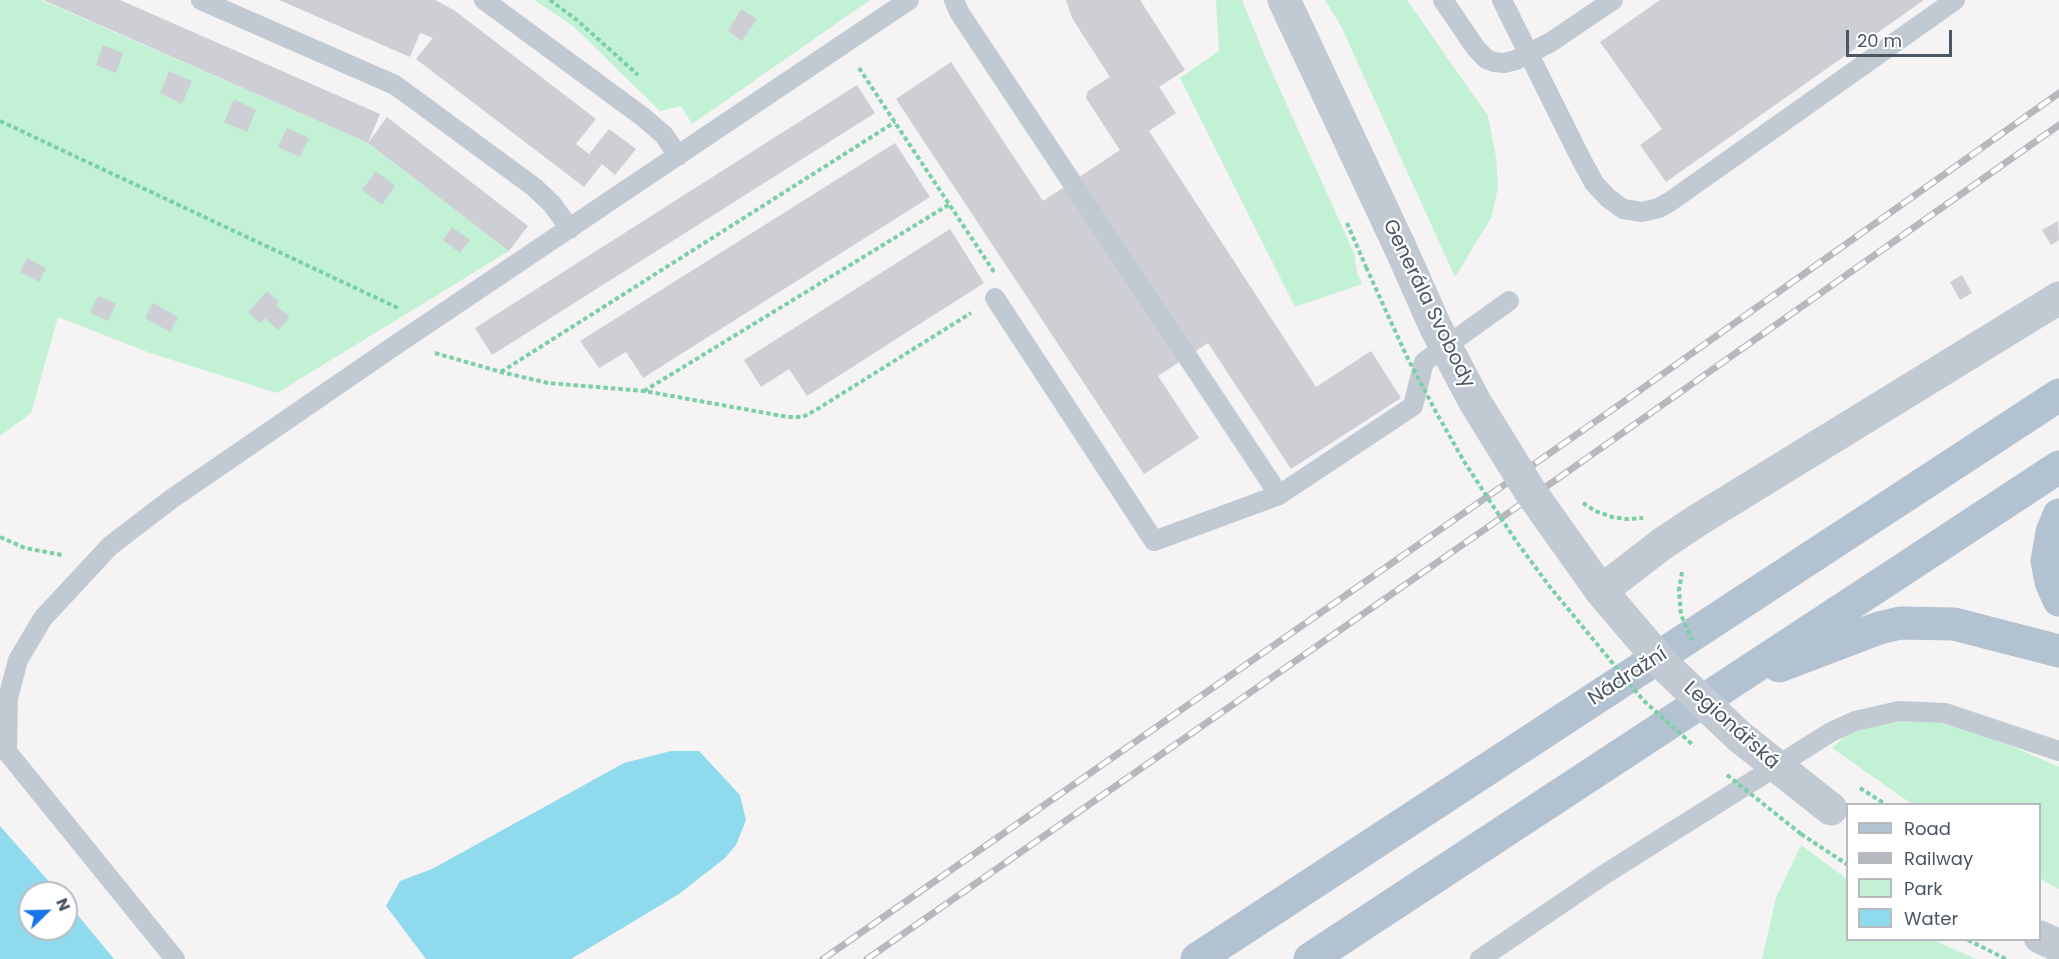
<!DOCTYPE html>
<html>
<head>
<meta charset="utf-8">
<style>
  body { margin:0 }
  #map { position:relative; width:2059px; height:959px; overflow:hidden; background:#f5f3f3; font-family:Poppins,sans-serif }
  canvas { display:block }
  .legend { position:absolute; left:1846px; top:803px; width:195px; height:138px; box-sizing:border-box; background:#fff; border:2px solid #b7bbc0; margin:0; padding:8px 10px; list-style:none; font-size:18px; color:#4a5661 }
  .legend li { display:flex; align-items:center; gap:12px; height:30px }
  .legend b { width:30px; border:2px solid #b7bbc0 }
  .north { position:absolute; left:18px; top:881px; width:60px; height:60px; box-sizing:border-box; background:#fff; border:2px solid #b7bbc0; border-radius:50%; rotate:67deg; font-size:16px; font-weight:700; line-height:24px; text-align:center; color:#4a5661 }
  .north::after { content:''; display:block; margin:auto; width:21px; height:27px; background:#1a73e8; clip-path:polygon(50% 0,100% 100%,50% 72%,0 100%) }
  .scale { position:absolute; left:1846px; top:30px; width:106px; height:27px; box-sizing:border-box; border:3px solid #4a5661; border-top:0; padding-left:8px; font-size:18px; line-height:21px; white-space:nowrap; color:#4a5661; -webkit-text-stroke:4px #fff; paint-order:stroke }
</style>
</head>
<body>
<div id="map">
<canvas width="2059" height="959"></canvas>
<ul class="legend">
<li><b style="height:8px;background:#b3c2d1"></b>Road</li>
<li><b style="height:8px;background:#b5b8bd"></b>Railway</li>
<li><b style="height:16px;background:#c3f1d5"></b>Park</li>
<li><b style="height:16px;background:#90daee"></b>Water</li>
</ul>
<div class="north">N</div>
<div class="scale">20 m</div>
</div>
<script>
const g = document.querySelector('canvas').getContext('2d');
g.lineJoin = 'round';
function fill(path, color) { g.fillStyle = color; g.fill(path, 'evenodd'); }
const poly = rows => new Path2D(rows.map(r => 'M' + r).join(''));
function trace(path, color, width, dash) { g.strokeStyle = color; g.lineWidth = width; g.lineCap = dash ? 'butt' : 'round'; g.setLineDash(dash || []); g.stroke(path); }
function label(font, color, halo, rows, align = 'center') {
  g.font = font + ' Poppins,sans-serif'; g.lineWidth = 4.5; g.setLineDash([]); g.textBaseline = 'middle'; g.strokeStyle = halo; g.fillStyle = color; for (const [text, x, y, turn = 0] of rows) {
    g.save(); g.translate(x, y); g.rotate((+turn || 0) * Math.PI / 180); g.textAlign = isNaN(turn) ? turn : align; if (halo) g.strokeText(text, 0, 0); g.fillText(text, 0, 0); g.restore();
  }
}
fill(poly([
  [0,0,41,0,368,143,509,251,277,393,150,353,58,317,31,413,0,436],
  [534,0,870,0,692,124,681,106,660,111,573,26],
  [1216,0,1242,0,1267,61,1354,253,1357,273,1362,284,1295,307,1180,78,1219,51],
  [1325,0,1407,0,1488,116,1496,157,1498,188,1491,218,1455,277,1341,26],
  [1909,720,1951,724,2011,746,2059,767,2059,889,2040,879,2040,804,1912,804,1832,748,1847,734,1873,726],
  [1801,845,1847,879,1848,940,1933,940,1976,959,1762,959,1776,898]
]), '#c3f1d5');
fill(poly([
  [671,751,699,751,740,795,746,820,736,845,725,858,679,894,571,959,426,959,386,906,400,881,432,869,624,763],
  [0,826,59,893,30,893,30,929,66,929,66,901,114,959,0,959]
]), '#90daee');
fill(poly([
  [43,0,120,0,380,114,368,143,387,117,528,226,509,251,368,143],
  [279,0,435,0,454,10,596,119,576,144,589,154,609,129,636,149,615,175,602,164,584,187,416,59,433,38,420,33,410,57],
  [1066,0,1140,0,1185,70,1159,87,1176,113,1149,131,1316,387,1371,351,1401,398,1291,469,1208,343,1158,376,1199,438,1144,474,896,99,951,62,1043,201,1120,150,1086,98,1088,91,1110,77,1072,18],
  [1660,0,1924,0,1666,182,1640,145,1662,129,1600,42],
  [741,9,757,19,742,41,728,31],
  [103,45,123,53,116,73,96,65],
  [169,71,192,81,182,104,160,93],
  [857,85,875,113,492,355,475,328],
  [234,99,256,110,247,132,224,122],
  [287,128,309,138,300,157,278,147],
  [895,143,930,197,643,378,626,352,599,368,580,341],
  [376,171,395,186,382,205,362,190],
  [2058,221,2059,240,2051,245,2042,230],
  [452,227,470,240,460,253,443,240],
  [950,229,984,283,807,396,789,369,761,387,744,360],
  [27,258,46,268,39,282,20,272],
  [1962,275,1972,293,1960,300,1950,282],
  [267,291,279,302,276,305,290,317,278,330,265,318,260,323,248,312],
  [98,296,116,304,108,321,90,313],
  [153,303,178,317,170,332,145,318]
]), '#cdcfd5');
trace(poly([
  [550,0,578,21,638,75],
  [859,68,994,272],
  [0,121,398,308],
  [1347,223,1366,267],
  [435,353,501,372,548,383,644,391,788,417,803,417,819,408,971,313],
  [501,372,895,122],
  [644,391,950,204],
  [0,537,25,548,62,555],
  [1860,788,1885,804],
  [1801,834,1848,865],
  [1968,940,2006,959]
]), '#7ad0a6', 4, [4.5, 3]);
trace(poly([
  [201,0,395,85,534,187,552,204,570,229],
  [484,0,643,117,664,135,678,156],
  [954,0,959,12,1279,495],
  [1443,0,1475,47,1486,59,1494,62,1504,63,1516,60,1551,42,1613,0],
  [1502,0,1580,157,1594,183,1608,198,1623,209,1642,212,1659,208,1671,201,1955,0],
  [995,298,1154,541,1279,495,1413,406,1424,362,1509,301],
  [0,743,175,959],
  [7,752,8,698,18,660,43,618,110,546,170,500,400,342,909,0],
  [1480,959,1605,874,1831,732,1855,721,1899,711,1945,713,2059,751]
]), '#c1cad2', 20);
trace(poly([
  [1284,0,1399,245],
  [1601,591,1662,544,1698,520,2059,298],
  [2040,937,2059,946]
]), '#c1cad2', 33);
trace(poly([
  [2059,515,2052,532,2047,561,2051,582,2059,600],
  [1779,666,1879,628,1900,623,1954,624,2059,651],
  [1197,959,2059,395],
  [1310,959,2059,467]
]), '#b3c2d1', 33);
const rail = poly([
  [823,959,1619,405,2059,93],
  [867,959,1570,470,2059,125]
]);
trace(rail, '#b5b8bd', 7);
trace(rail, '#fff', 4.5, [14]);
trace(poly([
  [1366,267,1406,355,1436,412,1465,463,1516,541,1550,587,1643,700,1694,746],
  [1583,503,1595,511,1612,517,1627,519,1643,518],
  [1682,572,1679,590,1681,615,1692,640],
  [1727,775,1801,834]
]), '#7ad0a6', 4, [4.5, 3]);
trace(poly([
  [1399,245,1436,328,1475,402,1530,491,1601,591,1665,666,1740,737,1831,809]
]), '#c1cad2', 33);
label('20px', '#4a5661', '#fff', [
  ["Generála Svobody",1428,304,64],
  ["Nádražní",1628,677,-33],
  ["Legionářská",1731,726,42]
]);
</script>
</body>
</html>
